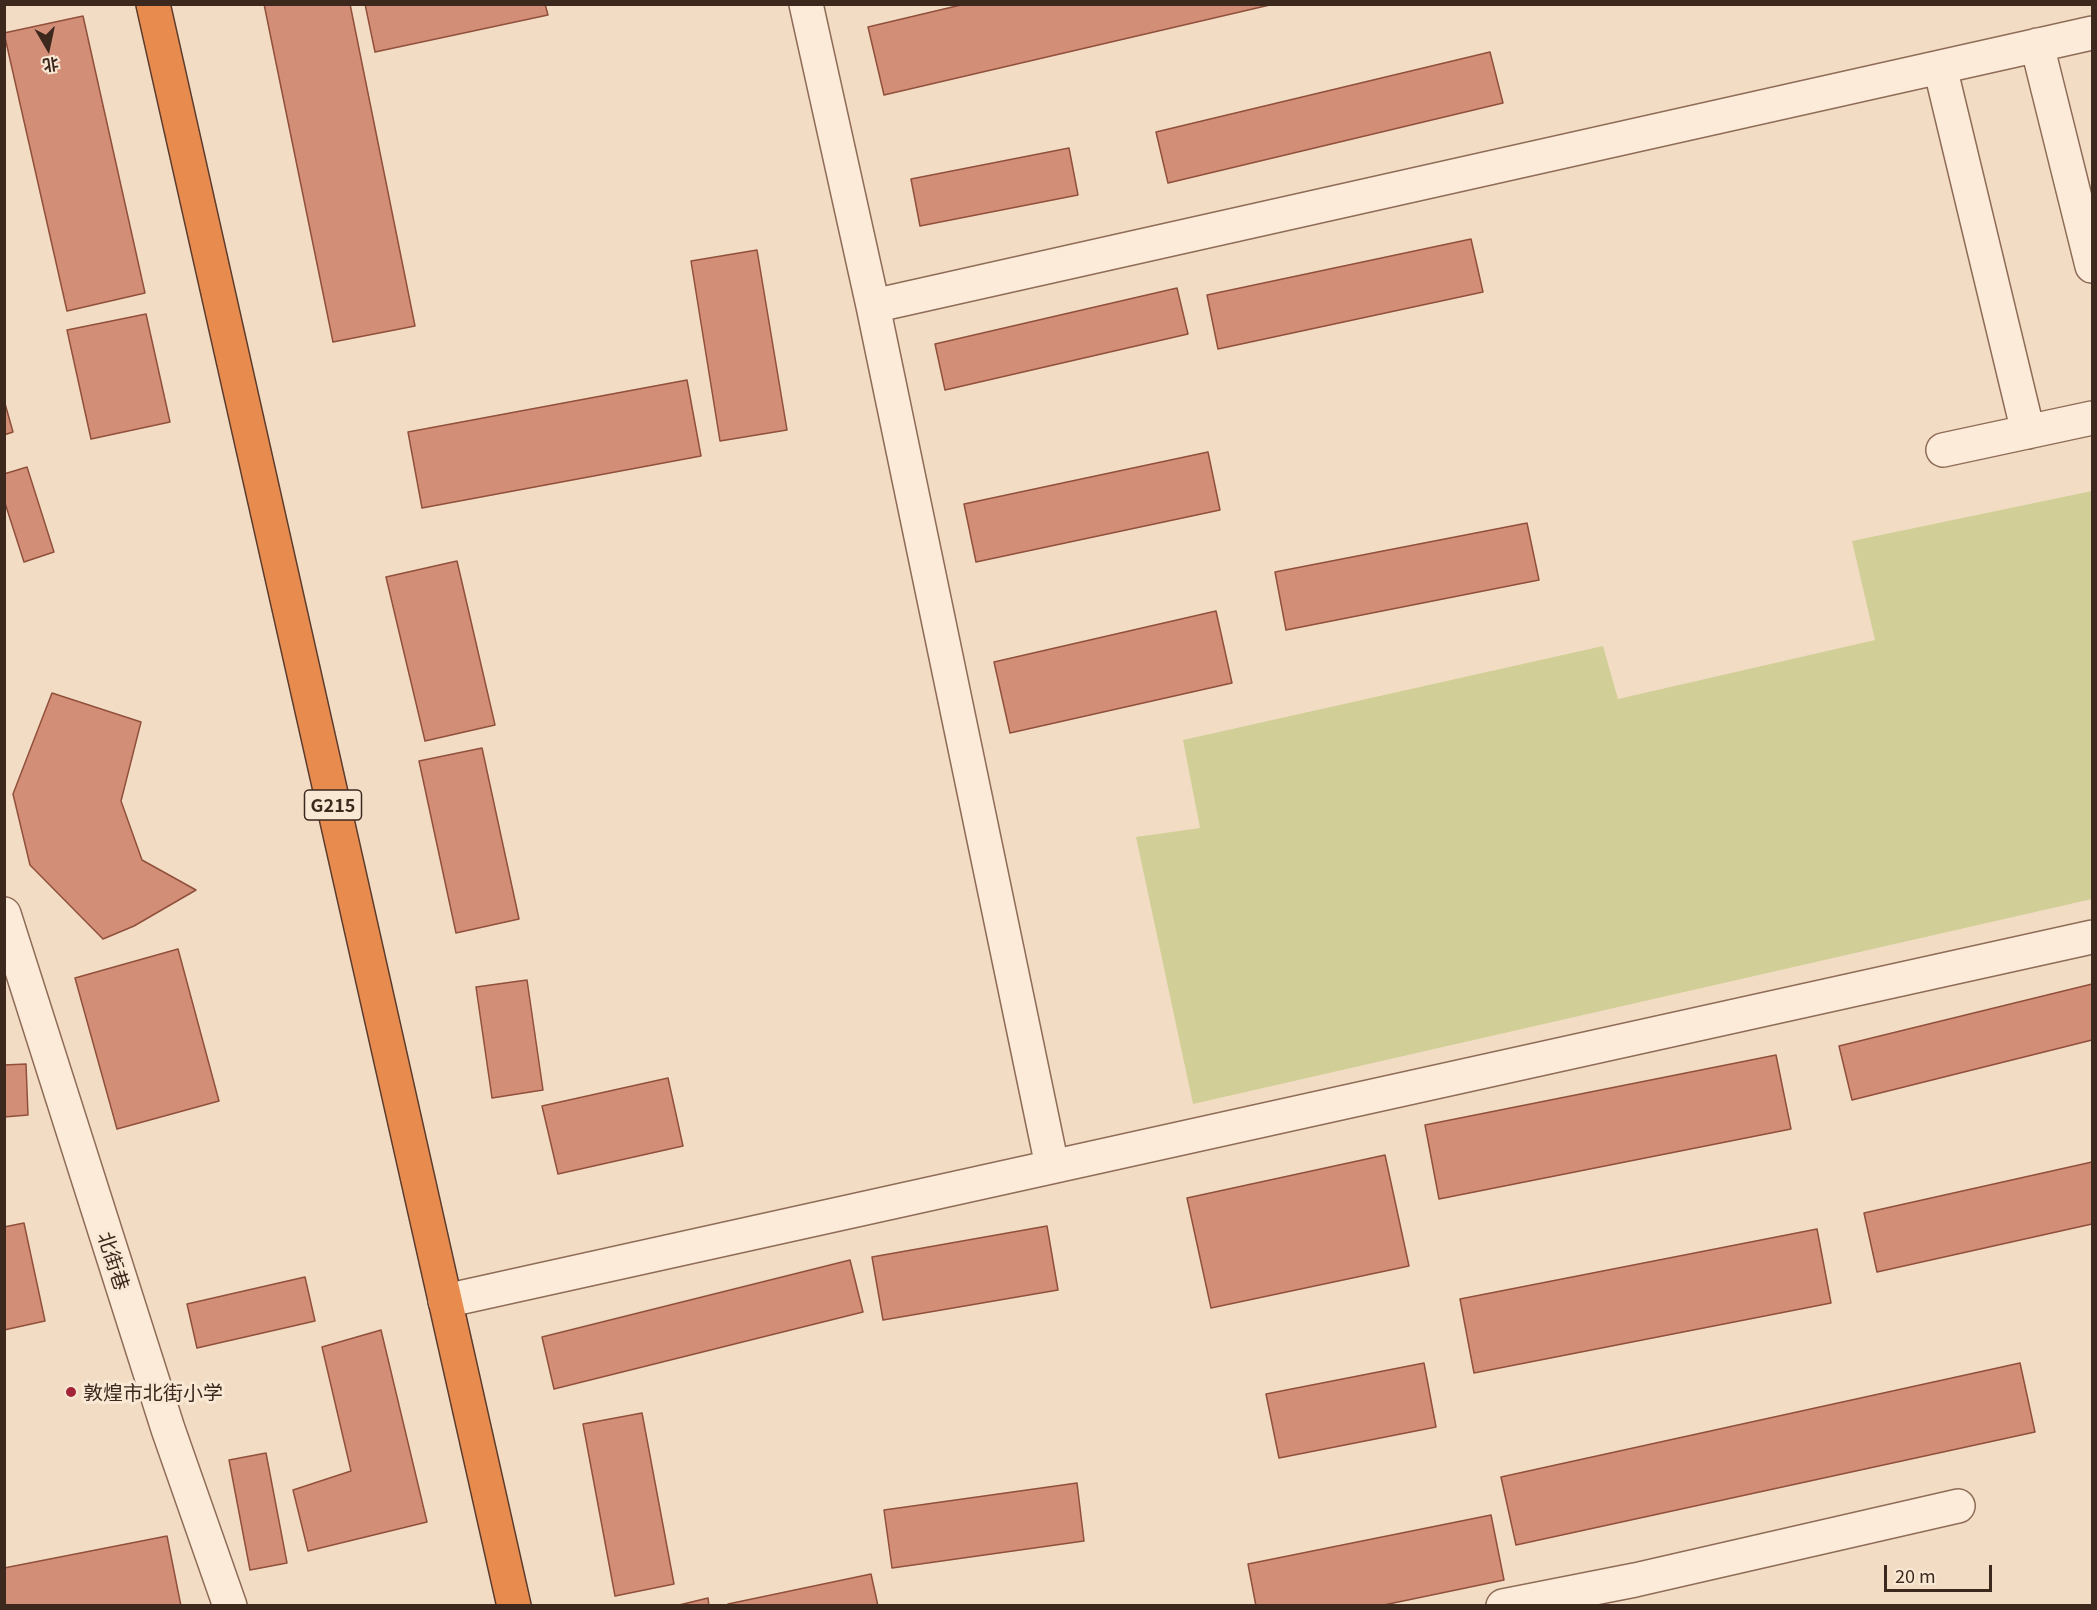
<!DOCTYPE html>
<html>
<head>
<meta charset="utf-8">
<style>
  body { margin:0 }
  #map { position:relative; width:2097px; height:1610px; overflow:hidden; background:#f2ddc4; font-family:Georgia,"Noto Sans SC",serif }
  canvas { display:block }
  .frame { position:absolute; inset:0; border:6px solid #3d281e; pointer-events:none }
  .north { position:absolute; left:18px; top:18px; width:60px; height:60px; -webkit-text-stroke:4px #f9e8d4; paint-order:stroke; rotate:171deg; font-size:16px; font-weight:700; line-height:24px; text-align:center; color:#3d281e }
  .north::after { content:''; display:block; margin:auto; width:21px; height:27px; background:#3d281e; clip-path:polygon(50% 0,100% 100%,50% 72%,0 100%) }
  .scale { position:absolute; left:1884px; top:1565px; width:108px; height:27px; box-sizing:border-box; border:3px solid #3d281e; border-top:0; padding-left:8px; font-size:18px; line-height:21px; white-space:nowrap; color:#3d281e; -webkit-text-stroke:4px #f9e8d4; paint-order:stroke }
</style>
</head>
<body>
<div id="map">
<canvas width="2097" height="1610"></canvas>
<div class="frame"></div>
<div class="north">北</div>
<div class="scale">20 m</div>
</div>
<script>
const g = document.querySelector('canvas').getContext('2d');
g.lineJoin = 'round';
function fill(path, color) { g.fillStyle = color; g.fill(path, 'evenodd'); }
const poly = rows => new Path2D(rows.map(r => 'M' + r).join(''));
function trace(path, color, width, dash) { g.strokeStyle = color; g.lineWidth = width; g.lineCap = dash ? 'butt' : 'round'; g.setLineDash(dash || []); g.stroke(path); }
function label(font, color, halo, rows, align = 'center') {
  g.font = font + ' Georgia,"Noto Sans SC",serif'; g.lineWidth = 6; g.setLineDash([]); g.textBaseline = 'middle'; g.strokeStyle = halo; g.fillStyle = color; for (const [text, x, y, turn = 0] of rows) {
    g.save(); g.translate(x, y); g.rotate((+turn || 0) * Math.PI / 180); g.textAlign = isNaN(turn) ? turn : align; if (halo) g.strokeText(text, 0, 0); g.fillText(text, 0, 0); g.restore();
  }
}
fill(poly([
  [2092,491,2092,899,1193,1104,1136,837,1200,828,1183,740,1603,646,1618,699,1875,640,1852,541]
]), '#d1cf97');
const building = poly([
  [264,4,350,4,415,326,333,342,264,4],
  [365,4,545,4,548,15,375,52,365,4],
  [965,4,1274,4,884,95,868,27,965,4],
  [83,16,145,293,67,311,4,33,83,16],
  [1490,52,1503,103,1168,183,1156,132,1490,52],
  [1069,148,1078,195,920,226,911,179,1069,148],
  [1471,239,1483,292,1218,349,1207,295,1471,239],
  [757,250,787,430,720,441,691,261,757,250],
  [1177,288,1188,334,945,390,935,344,1177,288],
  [146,314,170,422,91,439,67,330,146,314],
  [687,380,701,456,422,508,408,432,687,380],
  [4,400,13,432,4,435,4,400],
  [1208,452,1220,510,976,562,964,504,1208,452],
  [27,467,54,552,24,562,4,500,4,474,27,467],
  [1527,523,1539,580,1286,630,1275,572,1527,523],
  [457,561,495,725,425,741,386,577,457,561],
  [1216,611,1232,683,1010,733,994,662,1216,611],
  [52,693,141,722,121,801,142,860,196,890,134,926,103,939,30,865,13,794,52,693],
  [482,748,519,919,456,933,419,761,482,748],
  [178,949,219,1101,117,1129,75,978,178,949],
  [527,980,543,1090,492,1098,476,987,527,980],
  [2092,984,2092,1040,1852,1100,1839,1046,2092,984],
  [1776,1055,1791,1129,1439,1199,1425,1125,1776,1055],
  [26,1064,28,1115,4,1117,4,1065,26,1064],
  [668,1078,683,1146,558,1174,542,1106,668,1078],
  [1385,1155,1409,1266,1211,1308,1187,1198,1385,1155],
  [2092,1162,2092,1224,1877,1272,1864,1213,2092,1162],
  [24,1223,45,1321,4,1330,4,1227,24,1223],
  [1047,1226,1058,1290,883,1320,872,1257,1047,1226],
  [1817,1229,1831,1303,1474,1373,1460,1299,1817,1229],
  [850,1260,863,1312,554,1389,542,1337,850,1260],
  [305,1277,315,1321,197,1348,187,1304,305,1277],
  [381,1330,427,1522,308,1551,293,1490,351,1471,322,1347,381,1330],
  [1424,1363,1436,1427,1279,1458,1266,1394,1424,1363],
  [2020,1363,2035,1432,1516,1545,1501,1477,2020,1363],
  [642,1413,674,1584,615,1596,583,1424,642,1413],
  [266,1453,287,1563,250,1570,229,1460,266,1453],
  [1077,1483,1084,1541,892,1568,884,1510,1077,1483],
  [1491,1515,1504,1580,1379,1606,1256,1606,1248,1564,1491,1515],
  [167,1536,181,1606,4,1606,4,1568,167,1536],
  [871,1574,878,1606,729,1606,728,1604,871,1574],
  [708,1598,709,1606,675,1606,708,1598]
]);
fill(building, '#d38e77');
trace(building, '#90503c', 1.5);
const minor = poly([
  [806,4,873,306,1052,1166],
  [2037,45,2092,266],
  [1940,67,2028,432],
  [873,306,2092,33],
  [1943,450,2092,418],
  [4,914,168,1429,230,1606],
  [445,1301,2092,937],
  [1503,1606,1635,1580,1958,1506]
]);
const highway = poly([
  [153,4,514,1606]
]);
trace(minor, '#8f6c58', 36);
trace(highway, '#5c3b2d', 36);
trace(minor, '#fcebd8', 33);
trace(highway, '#e88b4e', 33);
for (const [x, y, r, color] of [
  [71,1392,6,"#a32339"]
]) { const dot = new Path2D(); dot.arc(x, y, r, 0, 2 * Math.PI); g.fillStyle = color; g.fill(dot); trace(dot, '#f9e8d4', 2); }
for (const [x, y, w] of [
  [333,805,57]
]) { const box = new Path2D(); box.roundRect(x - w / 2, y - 15, w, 30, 4.5); g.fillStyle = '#f9e8d4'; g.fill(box); trace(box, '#3d281e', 1.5); }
label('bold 18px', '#3d281e', null, [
  ["G215",333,805]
]);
label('20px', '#3d281e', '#f9e8d4', [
  ["北街巷",114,1261,72]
]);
label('20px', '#3d281e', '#f9e8d4', [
  ["敦煌市北街小学",83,1392]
], 'left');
</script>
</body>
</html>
